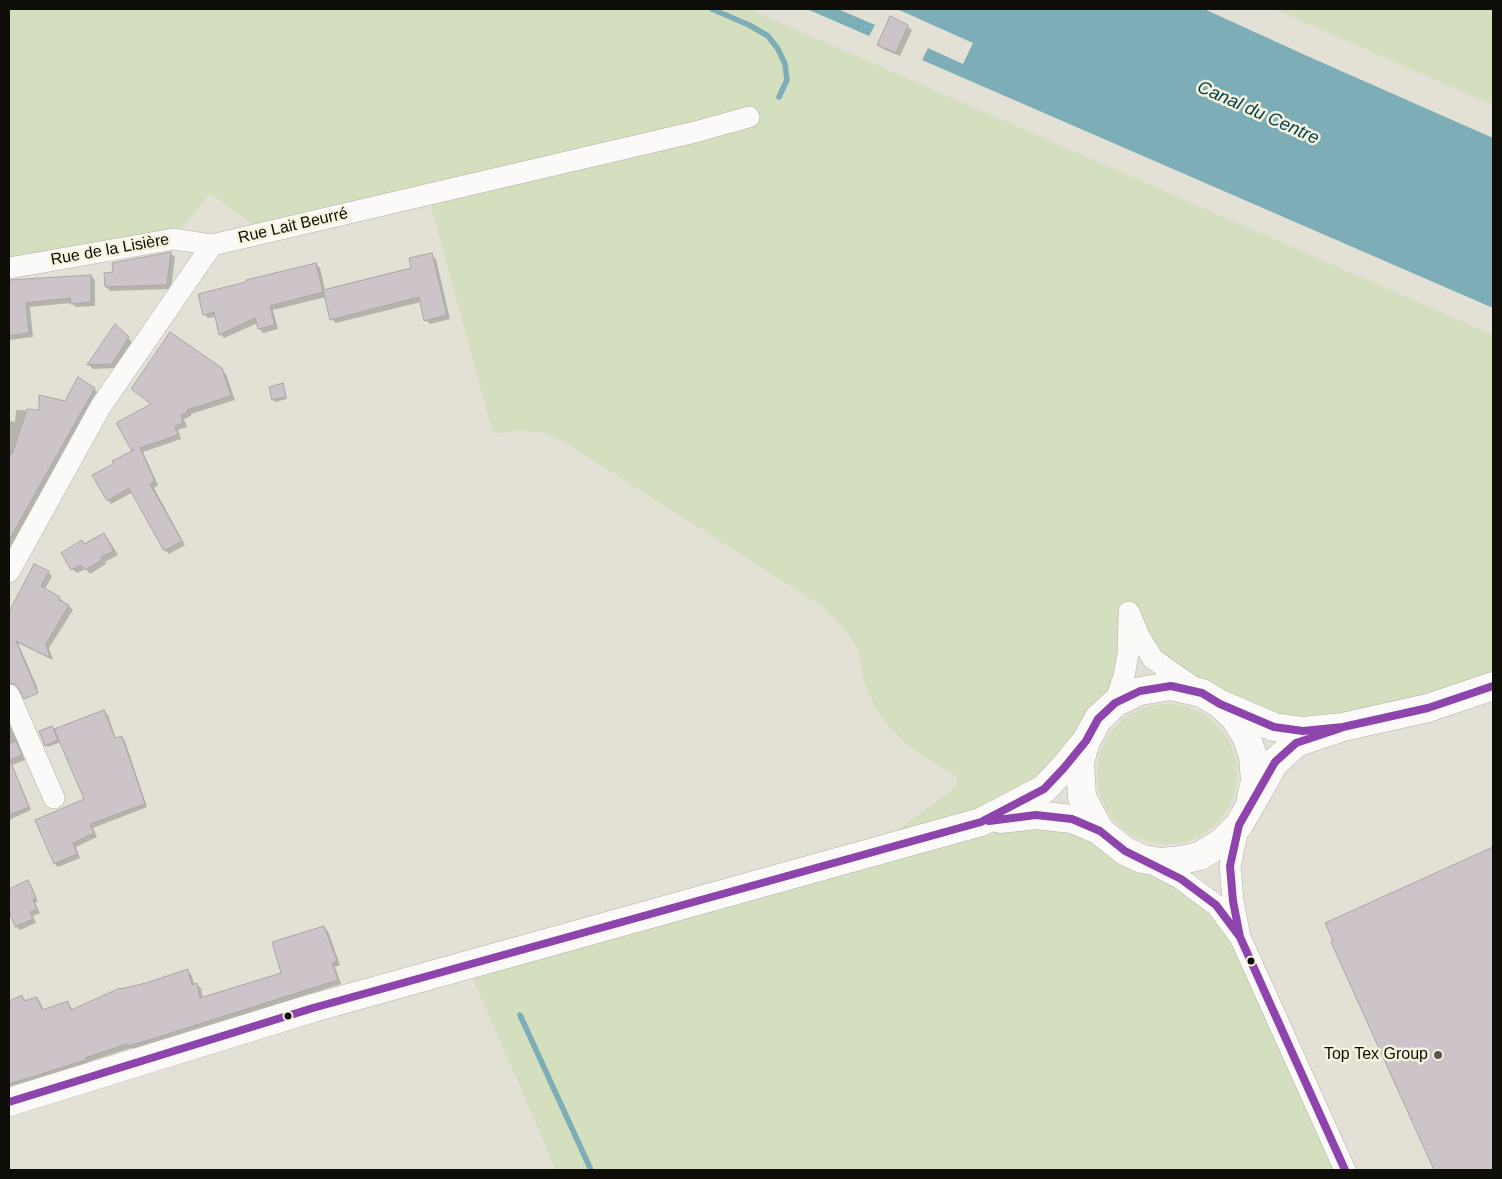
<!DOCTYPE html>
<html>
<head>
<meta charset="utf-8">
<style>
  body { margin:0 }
  #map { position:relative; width:1502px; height:1179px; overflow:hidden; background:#e3e1d6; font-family:Helvetica,sans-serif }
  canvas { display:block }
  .frame { position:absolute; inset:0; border:10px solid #0e0d07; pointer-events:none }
</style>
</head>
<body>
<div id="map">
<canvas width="1502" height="1179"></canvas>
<div class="frame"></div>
</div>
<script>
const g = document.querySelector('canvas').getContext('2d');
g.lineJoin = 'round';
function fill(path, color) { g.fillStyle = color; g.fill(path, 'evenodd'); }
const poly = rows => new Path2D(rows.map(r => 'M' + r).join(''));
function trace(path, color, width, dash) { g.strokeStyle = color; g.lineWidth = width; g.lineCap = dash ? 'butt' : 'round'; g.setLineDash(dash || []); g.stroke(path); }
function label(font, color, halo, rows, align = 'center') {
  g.font = font + ' Helvetica,sans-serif'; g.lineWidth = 5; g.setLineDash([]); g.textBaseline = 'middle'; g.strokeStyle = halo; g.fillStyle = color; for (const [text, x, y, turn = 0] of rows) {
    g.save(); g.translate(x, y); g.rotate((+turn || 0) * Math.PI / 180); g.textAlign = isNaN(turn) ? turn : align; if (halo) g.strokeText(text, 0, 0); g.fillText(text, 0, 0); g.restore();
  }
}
fill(poly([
  [9,9,749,9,1493,335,1493,686,1343,727,1220,704,1139,636,1128,654,1086,741,983,821,1072,819,1216,905,1345,1170,556,1170,467,965,865,854,957,786,956,776,909,746,889,727,874,705,863,679,859,652,847,631,822,606,566,443,544,433,520,430,493,434,428,195,265,233,210,193,174,239,9,268],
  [1274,9,1493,9,1493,105],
  '1097 774a70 70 0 1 1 140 0a70 70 0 1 1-140 0Z'
]), '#d3dfbe');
fill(poly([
  [807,9,838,9,875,25,869,36],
  [897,9,1204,9,1305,55,1493,138,1493,308,922,60,928,48,963,64,973,43]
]), '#7dadb6');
fill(poly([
  [907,26,912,30,900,56,883,49,879,45],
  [171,254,175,257,171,289,110,291,106,287,114,273,113,264],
  [431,254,436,259,450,319,430,324,426,320,421,302,336,323,332,319,326,297,273,310,278,329,263,333,259,329,258,323,224,338,220,334,216,317,208,318,204,314,316,264,320,268,325,290,412,269],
  [91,276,95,280,95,306,76,307,71,303,30,307,33,337,9,340,9,281],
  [116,326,133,343,116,368,93,369,89,365],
  [221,369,226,374,235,400,191,414,191,416,184,419,187,427,178,430,181,439,143,452,158,485,154,488,185,545,169,554,165,550,133,492,111,504,108,500,134,451],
  [282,385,284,387,287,399,275,402,274,400,271,388],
  [94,389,98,393,9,551,9,421,15,422,16,410,40,411,66,403],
  [103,534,108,539,118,555,105,562,106,564,90,574,86,569,77,573,72,569,82,541,85,544],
  [34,566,48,572,52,576,45,589,59,598,64,602,63,603,69,606,73,610,49,648,53,660,18,643,38,689,9,674,9,615],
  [104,712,108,715,116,739,121,737,125,741,147,807,93,828,97,837,76,847,80,858,58,867,55,864,86,799,61,742,48,747,46,745,52,727,54,730],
  [9,722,25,760,9,766],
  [17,780,20,783,31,810,9,820,9,783],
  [1493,849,1493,1170,1433,1170,1435,1169,1327,924],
  [29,883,32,887,38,902,35,903,40,913,33,916,36,923,20,930,16,926,11,912,9,913,9,891],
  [324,927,328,931,340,965,335,967,341,984,153,1044,133,1049,131,1048,88,1062,89,1064,9,1088,9,1019,14,1017,9,1002,22,997,27,1001,36,998,40,1002,44,1011,67,1002,73,1010,187,970,191,974,195,985,197,985,201,988,203,998,283,973]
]), '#0003');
trace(poly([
  [712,9,749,25,768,36,778,49,785,64,787,80,779,97],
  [520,1015,591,1170]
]), '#7dadb6', 5.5);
const building = poly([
  [890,16,908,25,896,53,877,45,890,16],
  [171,252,167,285,105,287,104,273,113,272,112,263,171,252],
  [432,253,447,315,424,321,419,297,330,320,323,290,411,268,409,258,432,253],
  [316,263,323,292,270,306,275,325,258,329,255,318,219,335,214,312,203,315,198,294,246,282,246,280,316,263],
  [91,275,91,302,70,304,71,298,26,303,29,333,9,336,9,280,91,275],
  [115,324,129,337,112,364,87,365,115,324],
  [170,332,222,368,231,396,187,410,188,412,181,415,183,423,175,426,178,435,140,448,155,481,150,484,182,541,164,551,129,488,107,501,92,475,113,464,112,461,134,450,132,451,116,423,151,404,131,389,170,332],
  [78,377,95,388,9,540,9,454,12,454,27,409,39,410,39,395,65,401,78,377],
  [283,383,286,397,272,400,269,387,283,383],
  [104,533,114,551,101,557,102,560,85,570,81,565,71,570,61,553,82,540,84,544,104,533],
  [34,564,49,571,41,586,60,597,59,600,69,605,46,644,50,658,16,641,38,693,24,699,17,685,9,683,9,612,34,564],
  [104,710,115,738,122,736,145,804,90,824,94,833,73,843,77,854,54,864,35,820,84,799,54,729,104,710],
  [52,726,58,740,45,746,39,731,52,726],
  [16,741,22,755,10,760,29,807,9,815,9,744,16,741],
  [1493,847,1493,1170,1434,1170,1331,942,1333,941,1325,923,1493,847],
  [28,880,36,898,33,899,37,910,30,912,33,919,15,927,9,911,9,889,28,880],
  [324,926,337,961,332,963,338,980,149,1040,128,1046,127,1044,85,1058,86,1060,9,1084,9,1001,22,995,24,1001,37,997,42,1010,68,1001,71,1010,120,988,120,989,146,983,188,969,192,985,197,983,200,998,281,973,272,942,324,926]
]);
fill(building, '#ccc4c8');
trace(building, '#aaa7a4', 1);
const street = poly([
  [9,268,174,239,212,245],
  [9,572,101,406,212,245,695,132,749,117],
  [1129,612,1139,636,1153,659,1196,689],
  [9,695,54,798],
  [1115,703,1124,676,1128,654,1129,617],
  [1147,861,1181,879,1216,905,1240,937,1345,1170],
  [1239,932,1233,901,1230,866,1239,825]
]);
const secondary = poly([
  [1224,708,1235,718,1246,736,1253,756,1255,781,1251,798],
  [1086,741,1080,762,1082,797,1100,831,1125,851,1142,859,1161,862,1182,860,1200,856,1221,843,1239,825,1275,762,1296,743,1343,727,1428,708,1493,686],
  [1000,819,1036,815,1072,819,1100,831],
  [9,1102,313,1008,981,822,1044,789,1063,769,1086,741,1098,719,1115,703,1140,691,1171,686,1202,693,1220,704,1274,727,1303,731,1343,727]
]);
trace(street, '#b2b0a8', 22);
trace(secondary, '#b2b0a8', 29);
trace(street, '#fbfaf9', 21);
trace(secondary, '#fbfaf9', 28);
trace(poly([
  [989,821,1036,815,1072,819,1100,831,1125,851,1181,879,1216,905,1240,937,1345,1170],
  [1240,937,1233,901,1230,866,1239,825,1275,762,1296,743,1341,728],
  [9,1102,313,1008,981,822,1044,789,1063,769,1086,741,1098,719,1115,703,1140,691,1171,686,1202,693,1220,704,1274,727,1303,731,1343,727,1428,708,1493,686]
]), '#8e44ad', 8);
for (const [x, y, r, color] of [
  [1251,961,4.5,"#0e0d07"],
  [288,1016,4.5,"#0e0d07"],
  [1438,1055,5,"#59574f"]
]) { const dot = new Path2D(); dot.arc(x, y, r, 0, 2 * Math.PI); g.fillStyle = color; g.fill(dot); trace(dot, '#f5f2de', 2); }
label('16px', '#0e0d07', '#f5f2de', [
  ["Rue Lait Beurré",293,226,-13],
  ["Rue de la Lisière",110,250,-10]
]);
label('16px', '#0e0d07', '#f5f2de', [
  ["Top Tex Group",1428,1055]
], 'right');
label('italic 18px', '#00424f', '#f5f2de', [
  ["Canal du Centre",1258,113,24]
]);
</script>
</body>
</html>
